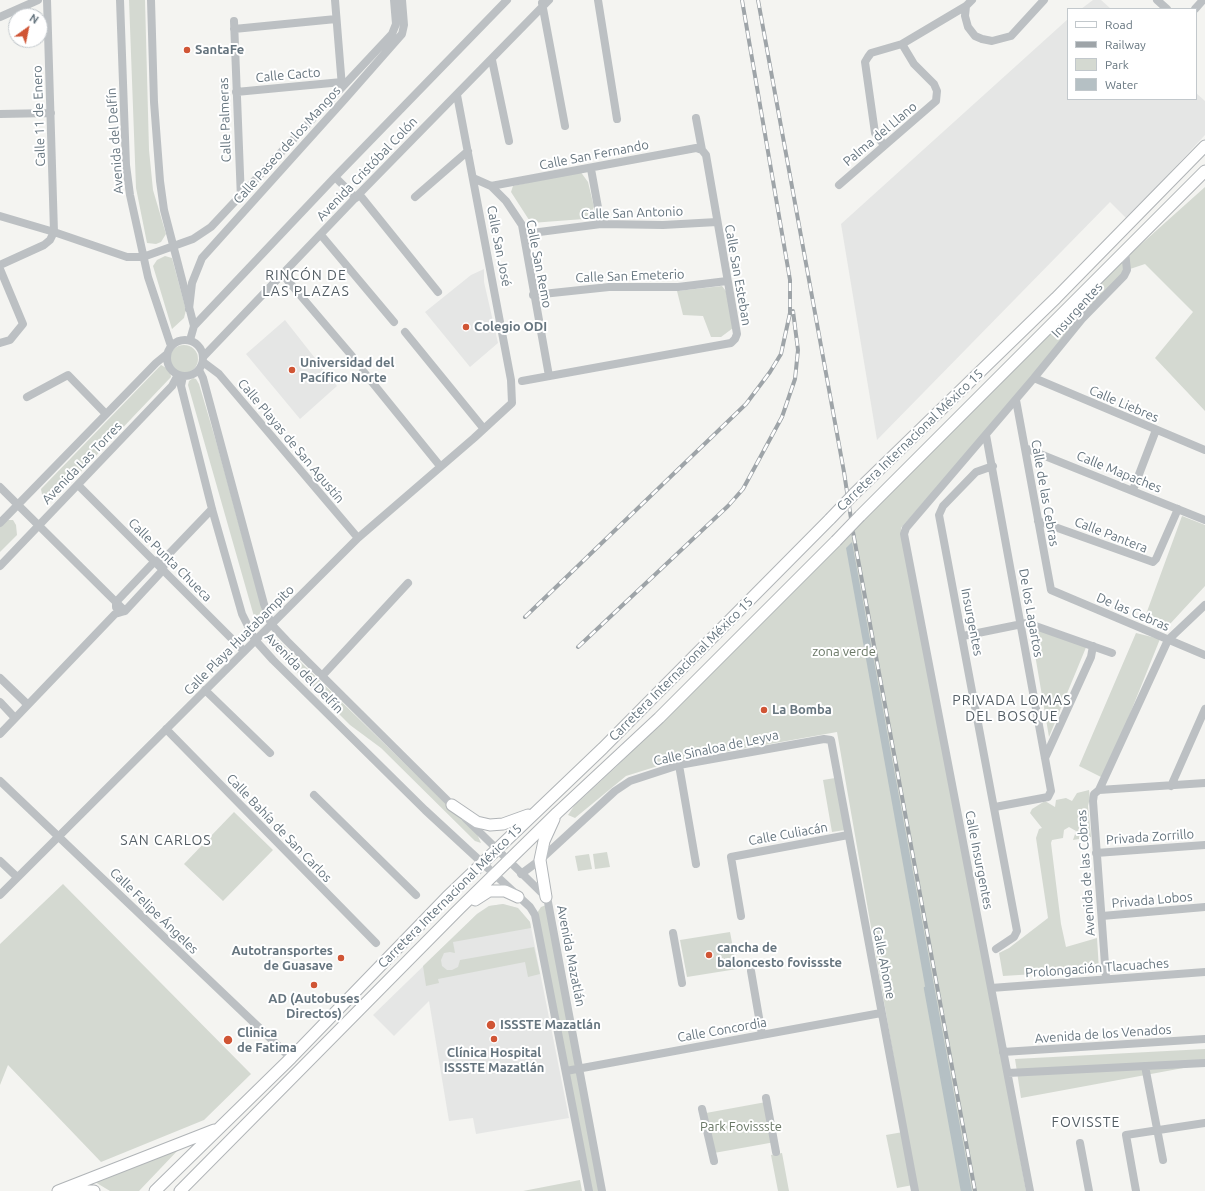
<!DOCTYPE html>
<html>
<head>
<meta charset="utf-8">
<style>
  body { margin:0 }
  #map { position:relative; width:1205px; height:1191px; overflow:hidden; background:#f4f4f1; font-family:Ubuntu,sans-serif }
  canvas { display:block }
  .legend { position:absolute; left:1067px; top:8px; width:130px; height:92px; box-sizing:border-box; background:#fff; border:1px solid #c2c8cc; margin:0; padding:5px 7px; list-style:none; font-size:12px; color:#66757f }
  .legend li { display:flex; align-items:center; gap:8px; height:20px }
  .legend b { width:20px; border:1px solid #c2c8cc }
  .north { position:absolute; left:8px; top:8px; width:40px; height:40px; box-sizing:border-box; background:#fff; border:1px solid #c2c8cc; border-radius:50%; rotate:33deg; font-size:11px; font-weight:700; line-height:16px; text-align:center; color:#66757f }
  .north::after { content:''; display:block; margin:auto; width:14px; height:18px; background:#d05535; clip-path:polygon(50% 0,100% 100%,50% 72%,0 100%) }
</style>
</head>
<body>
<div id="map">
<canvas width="1205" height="1191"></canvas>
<ul class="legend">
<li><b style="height:5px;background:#fff"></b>Road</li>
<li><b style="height:5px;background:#9ea4a8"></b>Railway</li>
<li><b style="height:11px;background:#d4d9d1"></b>Park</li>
<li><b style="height:11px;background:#b5c0c4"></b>Water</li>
</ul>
<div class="north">N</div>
</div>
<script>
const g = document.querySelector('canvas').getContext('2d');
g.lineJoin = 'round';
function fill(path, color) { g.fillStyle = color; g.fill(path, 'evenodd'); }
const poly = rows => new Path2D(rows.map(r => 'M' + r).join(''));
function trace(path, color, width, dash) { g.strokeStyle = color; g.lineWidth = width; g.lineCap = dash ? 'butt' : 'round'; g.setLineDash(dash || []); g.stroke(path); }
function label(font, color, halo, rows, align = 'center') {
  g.font = font + ' Ubuntu,sans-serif'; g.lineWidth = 4; g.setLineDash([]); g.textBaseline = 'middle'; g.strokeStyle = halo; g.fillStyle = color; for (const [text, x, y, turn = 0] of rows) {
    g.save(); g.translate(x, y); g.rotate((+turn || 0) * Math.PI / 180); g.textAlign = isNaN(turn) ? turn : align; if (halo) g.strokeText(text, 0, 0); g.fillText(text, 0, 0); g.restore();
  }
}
fill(poly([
  [1093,0,1101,0,1111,9,1081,9],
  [1068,19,1068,99,1196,99,1196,93,1205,101,1205,135,1127,219,1110,202,877,440,841,224],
  [484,269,484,282,498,343,470,367,425,312,471,275],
  [285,320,337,386,300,419,246,354],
  [503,904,518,908,530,922,569,1118,476,1134,473,1118,449,1121,429,1001,394,1036,373,1015,477,914,489,906]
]), '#e5e6e5');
fill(poly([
  [129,0,145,0,149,150,153,190,166,234,161,242,156,244,147,243,136,188],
  [580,171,588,182,594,207,590,215,584,219,531,223,511,192,513,186],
  [1205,187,1205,411,1155,358,1193,312,1145,264,1127,270,901,528,985,964,1026,1191,917,1191,837,732,674,761,626,776,575,818,568,815,574,806,617,766,1129,255],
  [165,256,172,258,186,310,184,318,172,329,153,266,157,260],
  [722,286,726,291,733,328,721,337,711,337,703,316,683,315,677,291],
  '170 359a14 14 0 1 1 28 0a14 14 0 1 1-28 0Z',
  [161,365,170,370,171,377,52,502,43,500,41,489],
  [193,378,196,379,199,384,218,448,262,609,264,618,259,622,255,620,188,385,189,381],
  [1182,516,1205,525,1205,586,1170,624,1145,617],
  [8,520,13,520,16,525,17,535,0,552,0,525],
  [1030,625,1087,645,1049,737],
  [1136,633,1160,639,1109,766,1101,777,1079,766],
  [272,634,477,834,481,843,475,841,381,748,350,725,268,643,266,638],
  [835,778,845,830,832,832,823,780],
  [1089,790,1090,798,1088,806,1091,837,1073,840,1076,831,1069,827,1064,830,1063,838,1052,840,1051,843,1061,924,1066,947,1097,938,1099,970,1003,976,999,953,1009,948,1048,918,1036,838,1039,829,1042,828,1030,813,1032,809,1045,801,1055,807,1056,800,1066,798,1072,801,1077,793],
  [234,812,273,850,223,901,184,864],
  [607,852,610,867,595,869,593,854],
  [589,854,592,869,578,871,575,856],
  [63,884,251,1074,204,1120,101,1162,8,1065,0,1085,0,944],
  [503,904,518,908,530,922,531,928,453,942,455,953,450,952,444,953,441,960,442,966,447,970,452,970,458,967,460,960,534,947,540,974,528,977,525,962,438,979,439,983,426,986,423,966,477,914,489,906],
  [546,905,599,1191,589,1191,537,913,541,907],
  [730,932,737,969,687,977,680,940],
  [1205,1049,1205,1064,1021,1098,1015,1059],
  [766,1102,775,1142,714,1153,706,1113],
  [903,1132,913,1185,897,1188,886,1135],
  [180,1148,139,1191,110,1191,95,1182,88,1181],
  [782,1153,789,1191,778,1191,771,1155],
  [580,1180,582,1191,523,1191]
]), '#d4d9d1');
fill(poly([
  [852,542,972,1191,962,1191,846,548]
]), '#b5c0c4');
trace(poly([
  [925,988,962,1191]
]), '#b5c0c4', 2.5);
const major = poly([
  [854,494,1056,298,1205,146],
  [860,516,1205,171],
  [452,805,477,822,490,825,503,824,528,815],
  [546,897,540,860,544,841,554,819],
  [475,900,489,891,505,891,518,897],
  [58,1191,214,1130],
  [67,1191,94,1191],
  [155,1191,291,1058,447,897,603,748,830,519],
  [180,1191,459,909,557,813,659,718,836,541]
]);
trace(major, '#b0b4b7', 13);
trace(poly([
  [120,0,126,165,130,195,148,277,171,346],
  [151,0,154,102,160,181,164,210,194,326,190,340],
  [335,0,342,87],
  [598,0,617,119],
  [1157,0,1167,9],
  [542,3,565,126],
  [966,6,965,16,968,27,975,36,982,39,992,41,1011,36,1044,0],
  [1195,9,1203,0],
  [0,17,38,0],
  [234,21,241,199],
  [234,29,336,19],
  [492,60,509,141],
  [236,92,342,82],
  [0,114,51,113],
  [884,145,875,133,865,62,868,57,871,53,902,44,966,6,972,0],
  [591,169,601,224],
  [335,177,356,198],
  [473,178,491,186,506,201,522,225,549,376],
  [839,185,936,101,937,91,934,84,914,64,902,44],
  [491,186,696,148,702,150],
  [359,194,438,292],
  [415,197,468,151],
  [0,216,54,232,127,257,143,257,193,239,211,227,392,34,396,24,394,0],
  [524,234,601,224,663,225,717,222],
  [321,235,394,322],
  [0,265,44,245,50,240,54,232,47,0],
  [0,269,23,324,10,340,0,343],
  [283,275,352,356],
  [533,295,609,287,678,287,727,281],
  [189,309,192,283,202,258,344,100,402,34,404,25,402,0],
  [194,326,335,177,507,0],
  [405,332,484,429],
  '167 358a18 18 0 1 1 36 0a18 18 0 1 1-36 0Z',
  [204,356,359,194,549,0],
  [203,362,219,374,358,538],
  [199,370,203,378,264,604,271,624,287,641,455,808],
  [363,371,440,466],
  [183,376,181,386,212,509,242,614,255,640,273,660,425,810,530,907,535,915,589,1191],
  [1034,378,1205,450],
  [522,381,731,343,735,339,737,334,706,155,702,150,696,118],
  [27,397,68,375,106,414],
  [1016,400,1051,590,1205,655],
  [986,435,1051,791,1048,797,995,807],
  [1025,448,1205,520],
  [993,466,976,472,943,506,939,515,1017,931,1014,937,996,949],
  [78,485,244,651],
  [0,487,125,611],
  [1133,490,1156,430],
  [1038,521,1153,562,1156,559,1178,509],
  [0,523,156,363,167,354],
  [0,566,172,386,178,375],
  [116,607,116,602,155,561,165,558,212,509],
  [963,636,1027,623,1112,653],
  [322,676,408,583],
  [0,678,25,702,26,705],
  [205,690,270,753],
  [0,702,15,718],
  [166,729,376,943],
  [0,734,115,614,125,611,163,570,165,558],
  [1045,758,1091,657,1093,646],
  [679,765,696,864],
  [0,781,291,1058],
  [1171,786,1205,709],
  [1099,790,1205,783],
  [314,795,416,895],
  [466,819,546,897,548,902,602,1191],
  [1096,853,1205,845],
  [0,861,17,877],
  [521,874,540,860,615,791,630,781,679,765,824,739,831,740,915,1191],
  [0,895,358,538,474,438,512,403,511,380,457,95],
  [741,916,731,857,848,835],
  [1102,916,1205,907],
  [673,933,682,983],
  [751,971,762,1035],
  [1106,978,1093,801,1094,794,1099,790,1168,640,1205,605],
  [991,988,1205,972],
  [1003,1052,1205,1039],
  [1145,1066,1163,1160],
  [566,1071,881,1013],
  [1008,1073,1205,1063],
  [766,1098,776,1152],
  [702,1109,714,1161],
  [1080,1143,1089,1191],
  [1030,1191,904,534,906,528,1034,378,1082,319,1124,276,1127,270,1125,252],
  [1136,1191,1126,1135,1205,1123]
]), '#bcc0c3', 8);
trace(major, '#fff', 11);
const rail = poly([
  [758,0,844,472,853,532,975,1191],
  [525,617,746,404,770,372,781,354,790,313,790,280,742,0],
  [578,647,728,506,743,489,782,417,795,379,798,350,793,311]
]);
trace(rail, '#9ea4a8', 4);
trace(rail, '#fff', 2.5, [8]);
const majorBridge = poly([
  [830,519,854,494],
  [836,541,860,516]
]);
trace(majorBridge, '#b0b4b7', 13, []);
trace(majorBridge, '#fff', 11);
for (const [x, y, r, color] of [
  [187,50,4,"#d05535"],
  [466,327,4,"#d05535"],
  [292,370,4,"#d05535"],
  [764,710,4,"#d05535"],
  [709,955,4,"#d05535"],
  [341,958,4,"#d05535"],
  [314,985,4,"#d05535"],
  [491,1025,5,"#d05535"],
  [494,1039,4,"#d05535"],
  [228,1040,5,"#d05535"]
]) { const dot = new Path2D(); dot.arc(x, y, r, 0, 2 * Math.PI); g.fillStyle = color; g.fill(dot); trace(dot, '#fff', 1.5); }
label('bold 13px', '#66757f', '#fff', [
  ["SantaFe",195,50],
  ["Colegio ODI",474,327],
  ["Universidad del",300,363],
  ["Pacífico Norte",300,378],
  ["La Bomba",772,710],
  ["cancha de",717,948],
  ["baloncesto fovissste",717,963],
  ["Autotransportes",333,951,"right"],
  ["de Guasave",333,966,"right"],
  ["AD (Autobuses",314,999,"center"],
  ["Directos)",314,1014,"center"],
  ["ISSSTE Mazatlán",500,1025],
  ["Clinica",237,1033],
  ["de Fatima",237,1048],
  ["Clínica Hospital",494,1053,"center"],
  ["ISSSTE Mazatlán",494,1068,"center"]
], 'left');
label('13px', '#66757f', '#fff', [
  ["Calle Cacto",288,75,-5],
  ["Calle 11 de Enero",39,116,-92],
  ["Calle Palmeras",225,120,-92],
  ["Palma del Llano",880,134,-40],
  ["Avenida del Delfín",115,141,-94],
  ["Calle Paseo de los Mangos",287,145,-48],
  ["Calle San Fernando",594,155,-11],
  ["Avenida Cristóbal Colón",367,169,-46],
  ["Calle San Antonio",632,213,-2],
  ["Calle San José",499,246,79],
  ["Calle San Remo",539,264,79],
  ["Calle San Esteban",738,275,80],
  ["Calle San Emeterio",630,276,-2],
  ["Insurgentes",1077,310,-48],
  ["Calle Liebres",1124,404,23],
  ["Carretera Internacional México 15",910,440,-44],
  ["Calle Playas de San Agustín",291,441,50],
  ["Avenida Las Torres",82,463,-46],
  ["Calle Mapaches",1119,472,22],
  ["Calle de las Cebras",1045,493,80],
  ["Calle Pantera",1111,535,21],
  ["Calle Punta Chueca",170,560,45],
  ["De las Cebras",1133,612,23],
  ["De los Lagartos",1031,613,80],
  ["Insurgentes",972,622,79],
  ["Calle Playa Huatabampito",239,640,-45],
  ["Carretera Internacional México 15",681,669,-45],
  ["Avenida del Delfín",304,673,46],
  ["Calle Sinaloa de Leyva",716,748,-12],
  ["Calle Bahía de San Carlos",279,828,46],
  ["Calle Culiacán",788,834,-10],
  ["Privada Zorrillo",1150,837,-4],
  ["Calle Insurgentes",979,860,79],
  ["Avenida de las Cobras",1086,873,-94],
  ["Carretera Internacional México 15",450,896,-45],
  ["Privada Lobos",1152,900,-5],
  ["Calle Felipe Ángeles",154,911,44],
  ["Avenida Mazatlán",571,956,79],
  ["Calle Ahome",884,963,79],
  ["Prolongación Tlacuaches",1097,968,-4],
  ["Calle Concordia",722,1030,-10],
  ["Avenida de los Venados",1103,1034,-4]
]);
label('13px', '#697765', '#fff', [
  ["zona verde",844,652],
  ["Park Fovissste",741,1127]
]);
g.letterSpacing = '1px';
label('14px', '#545e65', '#fff', [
  ["RINCÓN DE",306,275],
  ["LAS PLAZAS",306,291],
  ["PRIVADA LOMAS",1012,700],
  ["DEL BOSQUE",1012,716],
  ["SAN CARLOS",166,840],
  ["FOVISSTE",1086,1122]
]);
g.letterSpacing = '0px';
</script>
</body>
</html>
